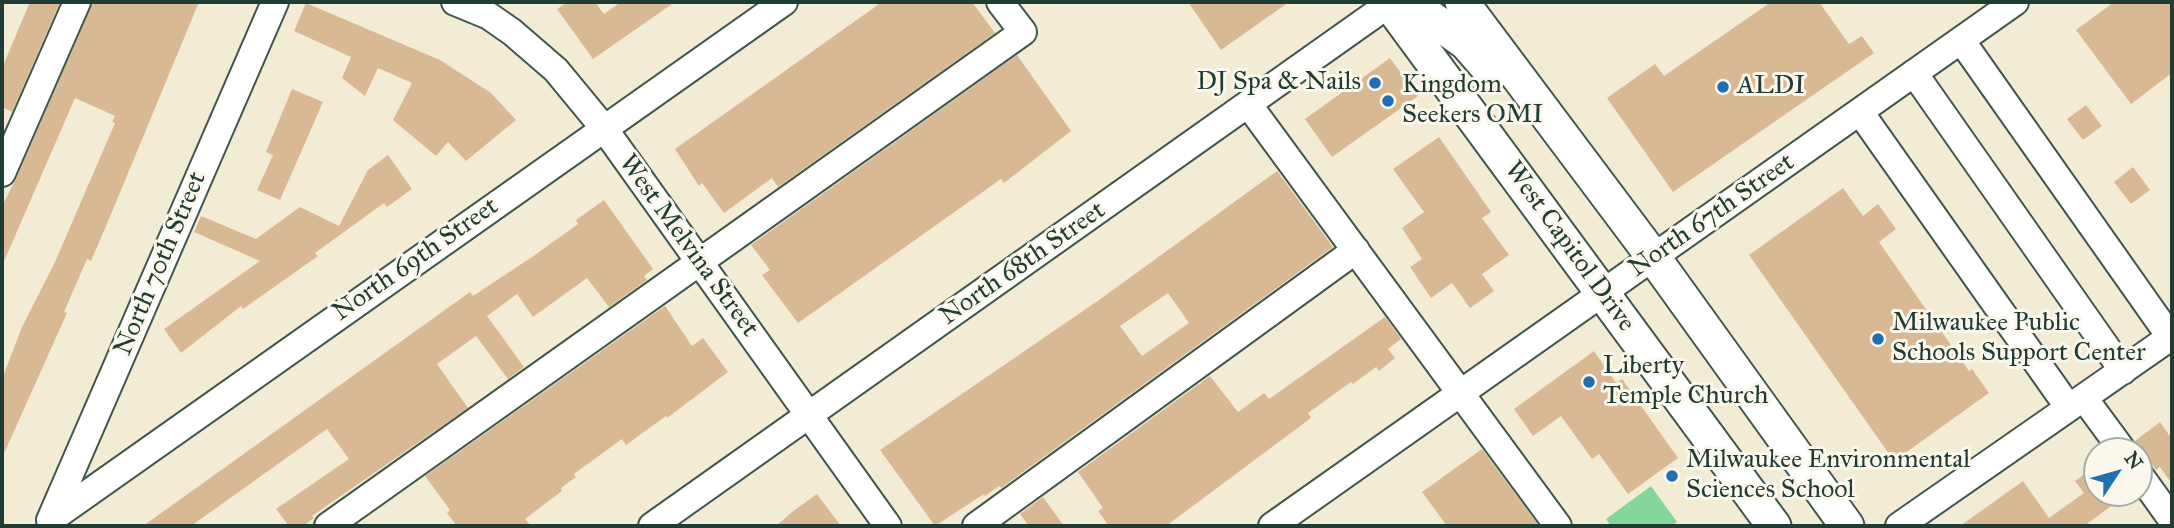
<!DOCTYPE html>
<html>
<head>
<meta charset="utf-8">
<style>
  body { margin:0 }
  #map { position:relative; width:2174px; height:528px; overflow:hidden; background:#f3ecd5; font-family:"IM FELL Great Primer",serif }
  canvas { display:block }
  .frame { position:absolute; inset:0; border:4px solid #1f3d34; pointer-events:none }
  .north { position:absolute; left:2083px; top:437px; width:70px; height:70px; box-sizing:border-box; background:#fbf7ec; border:2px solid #a3ada2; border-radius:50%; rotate:54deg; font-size:19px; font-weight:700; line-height:28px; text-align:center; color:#1f3d34 }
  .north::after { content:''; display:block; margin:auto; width:24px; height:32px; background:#1f6fb2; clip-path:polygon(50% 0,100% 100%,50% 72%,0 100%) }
</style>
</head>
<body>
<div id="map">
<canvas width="2174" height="528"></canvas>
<div class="frame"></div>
<div class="north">N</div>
</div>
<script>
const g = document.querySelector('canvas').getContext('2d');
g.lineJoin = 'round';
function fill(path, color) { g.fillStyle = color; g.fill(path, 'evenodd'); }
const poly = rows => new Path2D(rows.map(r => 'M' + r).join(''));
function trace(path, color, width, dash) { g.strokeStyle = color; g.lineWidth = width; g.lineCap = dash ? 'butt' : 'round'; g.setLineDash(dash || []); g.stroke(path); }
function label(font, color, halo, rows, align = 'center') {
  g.font = font + ' "IM FELL Great Primer",serif'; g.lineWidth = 6; g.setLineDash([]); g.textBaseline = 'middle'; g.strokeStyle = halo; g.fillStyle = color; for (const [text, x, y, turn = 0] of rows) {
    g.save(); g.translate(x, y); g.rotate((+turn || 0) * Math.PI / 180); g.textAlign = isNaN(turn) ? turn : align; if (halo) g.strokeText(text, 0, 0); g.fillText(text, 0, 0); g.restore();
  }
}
fill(poly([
  [1651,486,1677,522,1671,526,1611,526,1606,519]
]), '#85d799');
fill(poly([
  [30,2,60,2,12,112,2,107,2,68],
  [93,2,199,2,109,219,91,261,87,259,64,312,67,313,2,458,2,379,22,327,55,262,115,123,112,122,115,116,75,98,2,266,2,206,16,179],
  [568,2,595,2,604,14,621,2,675,2,593,59,557,9],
  [882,2,972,2,995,33,778,187,772,178,724,213,702,183,699,186,675,149],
  [1188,2,1289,2,1221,50],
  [1771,2,1819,2,1849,44,1862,36,1874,53,1673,192,1607,98,1655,64,1664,76],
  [2114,2,2172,2,2172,73,2131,104,2076,30],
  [306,3,440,60,491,93,516,120,466,161,448,142,436,156,393,120,412,83,378,68,365,96,342,78,351,57,294,31],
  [1017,55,1071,131,1004,183,1001,179,798,323,762,275,770,270,751,245],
  [1390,58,1418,96,1332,157,1305,119],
  [292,89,323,102,280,200,257,190,273,155,266,152],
  [2086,105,2102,126,2083,140,2067,119],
  [1439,137,1491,212,1482,218,1509,255,1482,274,1494,291,1470,308,1452,283,1431,298,1410,267,1422,259,1402,228,1424,212,1393,169],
  [388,155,412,189,387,207,384,203,315,253,318,256,243,309,241,306,181,353,164,329,260,261,194,232,201,216,256,239,300,207,339,226,368,170],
  [2133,167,2150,190,2131,204,2114,182],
  [1277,171,1333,247,1001,488,999,486,985,496,984,494,935,526,880,450,1099,300],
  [1168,293,1189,323,1142,356,1120,326],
  [1843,188,1863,216,1878,204,1896,229,1879,242,1969,371,1972,369,1989,393,1894,461,1749,255],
  [604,200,653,269,644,276,647,280,609,307,587,278,533,317,517,294,487,316,524,367,508,379,476,336,437,364,468,408,312,516,314,518,303,526,289,526,276,509,349,459,327,429,191,526,143,526,470,292,473,296,532,257,578,224,576,220],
  [665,306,692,346,703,338,728,372,667,418,666,416,626,445,622,439,574,474,576,477,561,488,562,491,525,519,531,526,457,526,447,513,450,510,425,476],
  [1385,317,1401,339,1388,349,1395,358,1379,371,1376,367,1353,384,1351,382,1308,413,1311,418,1166,526,1109,526,1098,511,1103,508,1078,472,1210,376,1238,412,1264,393,1269,399],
  [1594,351,1616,383,1622,379,1678,458,1628,494,1599,454,1592,459,1561,416,1533,436,1514,409],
  [2160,422,2172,439,2172,484,2160,467,2156,470,2135,441],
  [1482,449,1539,526,1447,526,1422,492],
  [2097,465,2097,493,2129,493,2084,526,1960,526,2023,481,2049,518,2084,493,2075,481],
  [817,494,841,526,776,526,792,512],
  [1043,497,1064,526,1029,526,1020,514]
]), '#d9b994');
const minor = poly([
  [455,2,489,16,512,32,556,70,603,127,888,526],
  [1961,40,2171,338],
  [1914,73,2123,371],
  [1248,104,1558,526],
  [1860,112,2069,408],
  [2,173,77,2],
  [2084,398,2123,451],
  [2139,474,2172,520],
  [51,518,275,2],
  [50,520,784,2],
  [328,526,1023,32,1000,2],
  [652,526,1392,2],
  [976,526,1356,250],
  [1272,526,2015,2],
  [1899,526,2172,336]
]);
const major = poly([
  [1388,2,1774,526],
  [1462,2,1654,258,1847,526],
  [1390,4,1420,10,1466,43,1492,73]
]);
trace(minor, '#3f574c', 30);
trace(major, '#3f574c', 37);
trace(minor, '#fff', 26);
trace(major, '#fff', 33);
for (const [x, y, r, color] of [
  [1375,83,7,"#1f6fb2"],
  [1723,87,7,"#1f6fb2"],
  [1388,101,7,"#1f6fb2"],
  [1878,339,7,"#1f6fb2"],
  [1589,382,7,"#1f6fb2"],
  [1672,476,7,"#1f6fb2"]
]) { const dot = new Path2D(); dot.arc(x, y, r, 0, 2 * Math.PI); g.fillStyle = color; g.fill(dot); trace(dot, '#fbf7ec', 2.5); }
label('26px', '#1f3d34', '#fbf7ec', [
  ["DJ Spa & Nails",1361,83,"right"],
  ["Kingdom",1402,86],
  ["Seekers OMI",1402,116],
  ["ALDI",1737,87],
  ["Milwaukee Public",1892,324],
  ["Schools Support Center",1892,354],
  ["Liberty",1603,367],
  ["Temple Church",1603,397],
  ["Milwaukee Environmental",1686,461],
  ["Sciences School",1686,491]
], 'left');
label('26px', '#1f3d34', '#fbf7ec', [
  ["North 67th Street",1712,216,-35],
  ["West Melvina Street",688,246,54],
  ["West Capitol Drive",1569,247,54],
  ["North 69th Street",416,260,-35],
  ["North 70th Street",161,264,-67],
  ["North 68th Street",1023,264,-35]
]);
</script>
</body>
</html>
